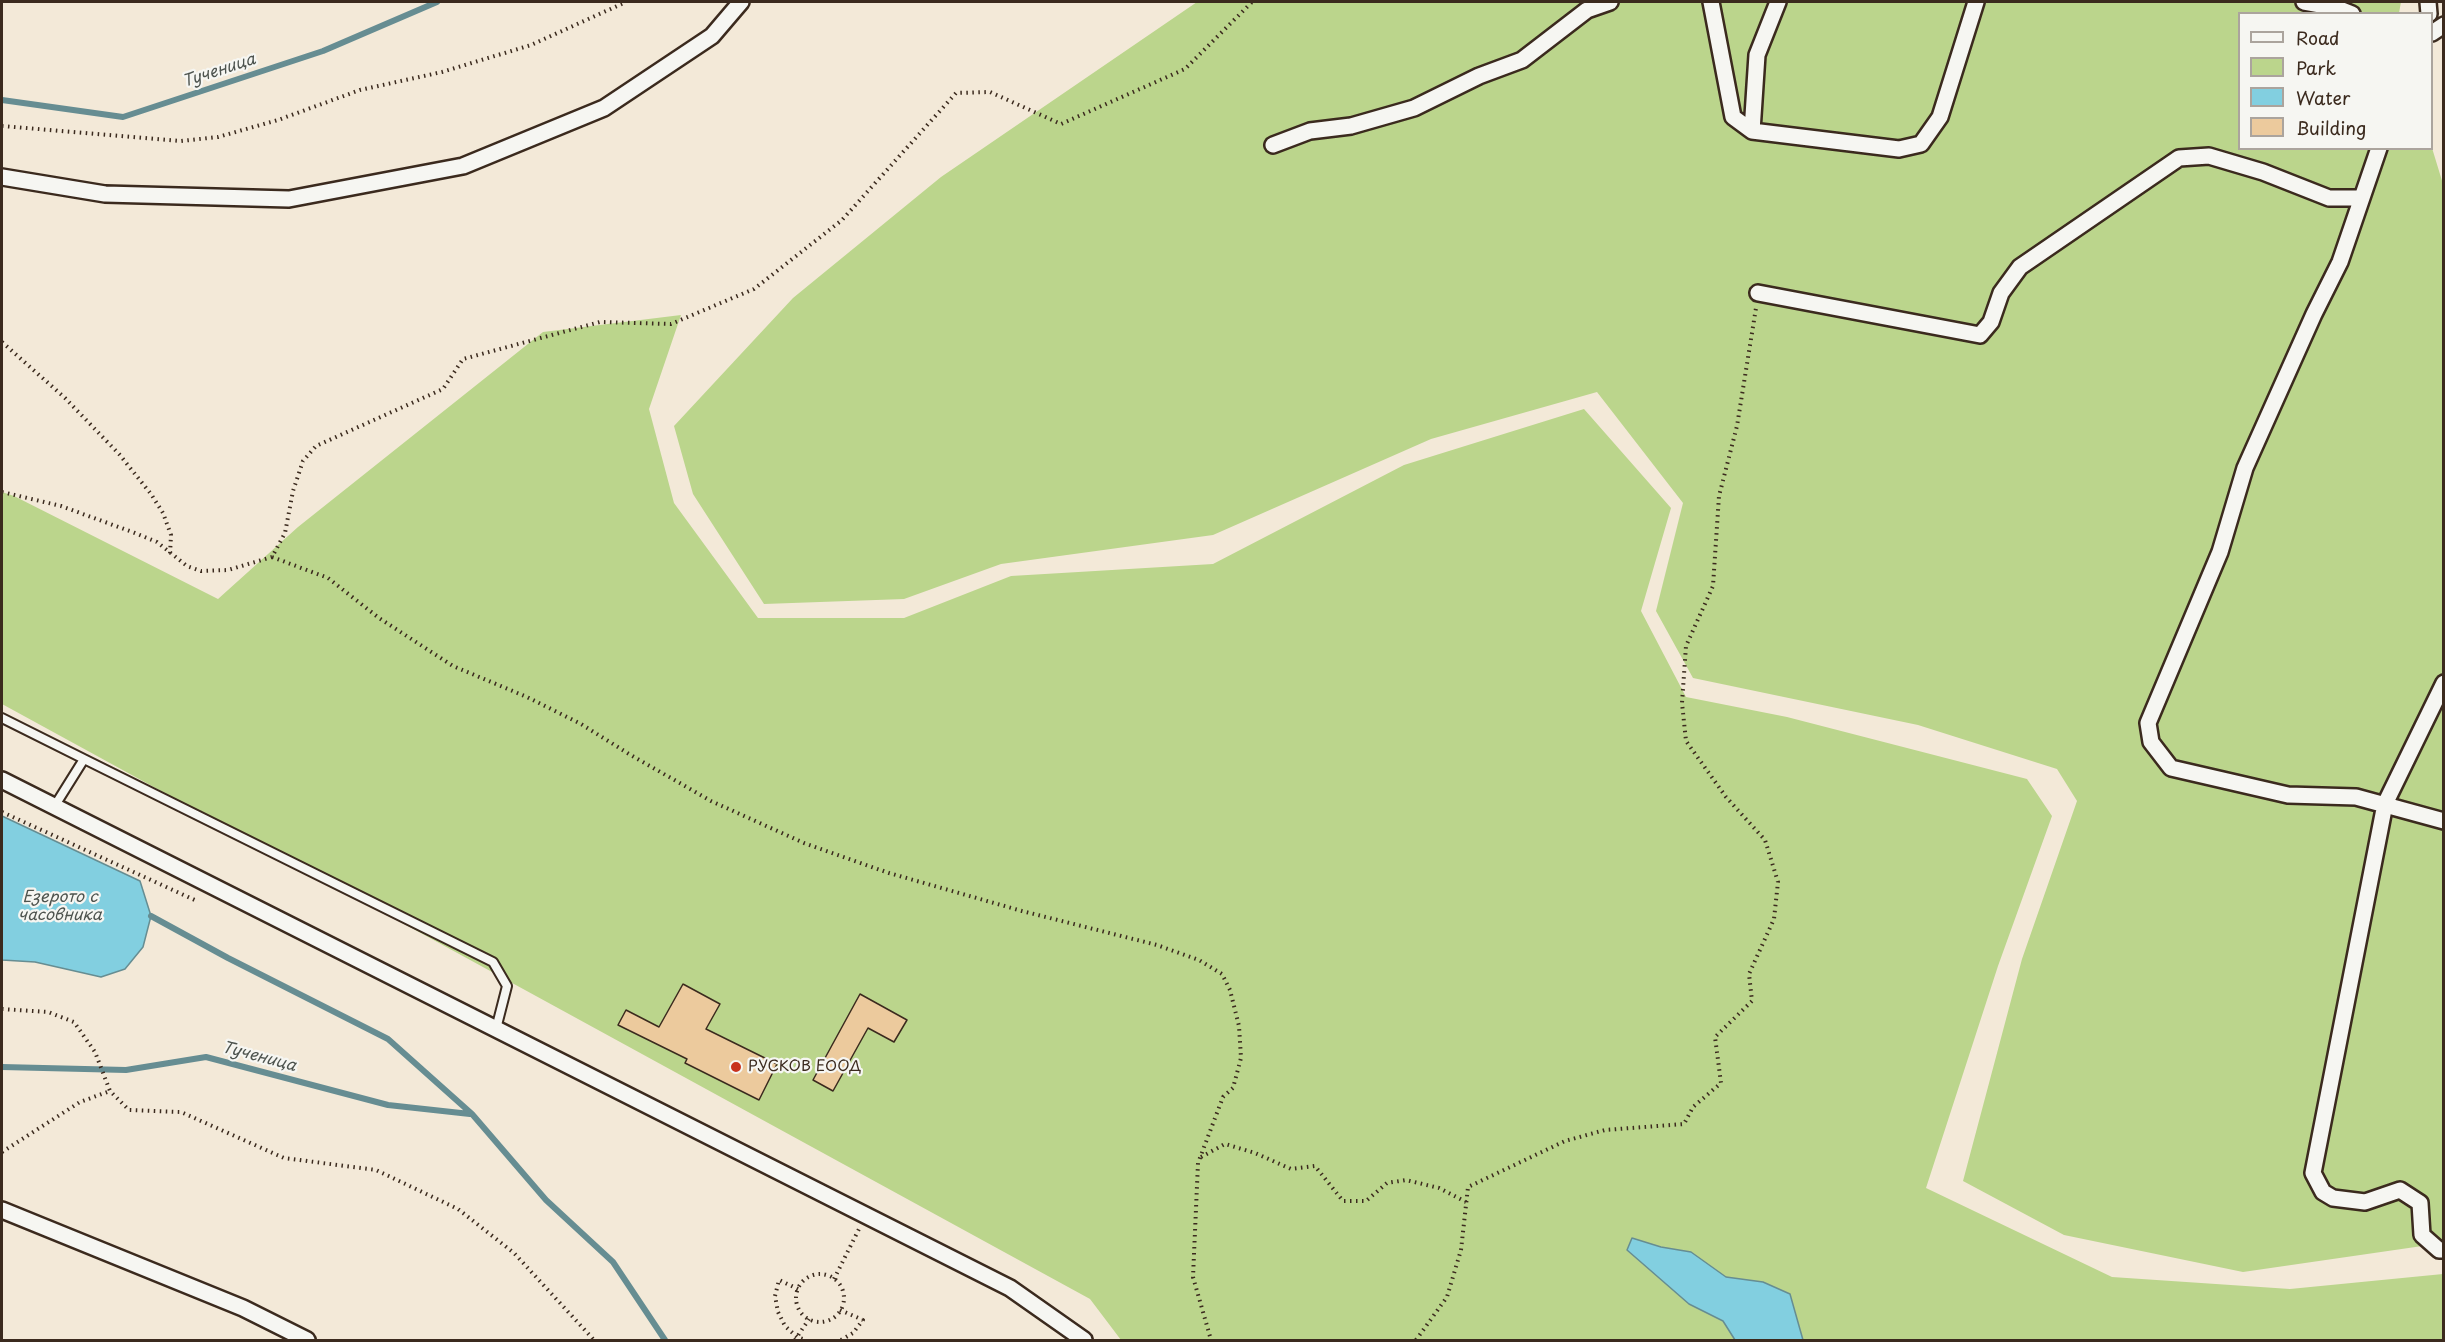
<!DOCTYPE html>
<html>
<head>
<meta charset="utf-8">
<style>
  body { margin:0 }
  #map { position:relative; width:2445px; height:1342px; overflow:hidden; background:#f3e9d8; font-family:"Playpen Sans",sans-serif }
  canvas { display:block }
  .frame { position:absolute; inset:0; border:3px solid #3b2a1e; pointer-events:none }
  .legend { position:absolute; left:2238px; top:12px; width:195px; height:138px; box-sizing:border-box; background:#f6f6f2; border:2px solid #aba49d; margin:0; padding:8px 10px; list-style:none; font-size:18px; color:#3b2a1e }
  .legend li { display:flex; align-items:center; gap:12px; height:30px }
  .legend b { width:30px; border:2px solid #aba49d }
</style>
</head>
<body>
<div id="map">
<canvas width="2445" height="1342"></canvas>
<div class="frame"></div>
<ul class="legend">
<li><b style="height:8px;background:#f6f6f2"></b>Road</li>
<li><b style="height:16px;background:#bbd58c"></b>Park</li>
<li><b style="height:16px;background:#82cfe0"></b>Water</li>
<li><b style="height:16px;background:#ecca9d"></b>Building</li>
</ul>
</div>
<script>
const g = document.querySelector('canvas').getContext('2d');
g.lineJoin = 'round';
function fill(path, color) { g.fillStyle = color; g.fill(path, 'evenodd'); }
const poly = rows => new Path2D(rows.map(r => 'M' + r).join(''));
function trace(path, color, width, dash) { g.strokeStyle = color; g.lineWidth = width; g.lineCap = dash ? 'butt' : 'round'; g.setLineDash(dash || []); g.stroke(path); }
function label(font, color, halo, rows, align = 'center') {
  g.font = font + ' "Playpen Sans",sans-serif'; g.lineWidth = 4.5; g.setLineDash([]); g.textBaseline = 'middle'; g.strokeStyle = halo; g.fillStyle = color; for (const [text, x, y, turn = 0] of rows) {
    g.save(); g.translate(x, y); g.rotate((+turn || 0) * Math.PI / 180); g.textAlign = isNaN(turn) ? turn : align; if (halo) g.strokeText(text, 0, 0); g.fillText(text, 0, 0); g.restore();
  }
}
fill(poly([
  [1197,2,2401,2,2399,13,2240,14,2240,148,2432,148,2443,184,2443,1243,2243,1272,2064,1235,1963,1181,2022,959,2077,801,2057,769,1918,725,1693,678,1656,611,1683,503,1597,392,1431,439,1213,535,1001,564,904,599,764,604,693,494,674,426,793,298,941,177],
  [681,315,649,409,674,503,758,618,904,618,1011,576,1213,564,1404,465,1584,409,1671,508,1641,611,1686,697,1787,717,2027,779,2052,816,1998,966,1926,1188,2112,1277,2290,1289,2443,1274,2443,1340,1121,1340,1090,1299,2,704,2,492,14,496,218,599,298,527,543,332]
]), '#bbd58c');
const water = poly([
  [2,816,140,881,151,916,143,947,125,969,101,977,35,962,2,960,2,816],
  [1632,1238,1661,1247,1691,1252,1726,1277,1763,1282,1790,1294,1803,1340,1735,1340,1723,1321,1689,1304,1627,1250,1632,1238]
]);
fill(water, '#82cfe0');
trace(water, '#668d92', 1.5);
trace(poly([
  [2,100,123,117,323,51,437,2],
  [151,916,228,958,388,1039,472,1114,546,1200,613,1262,665,1340],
  [2,1067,126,1070,206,1057,388,1105,470,1114]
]), '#668d92', 6);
const building = poly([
  [683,984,720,1004,706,1029,777,1064,759,1100,685,1063,687,1059,618,1025,626,1010,659,1027,683,984],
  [860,994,907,1020,894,1042,868,1028,833,1091,813,1080,860,994]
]);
fill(building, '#ecca9d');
trace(building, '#3b2a1e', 1.5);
const service = poly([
  [2,718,84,759],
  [54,807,84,759,493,962,507,986,496,1029]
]);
const minor = poly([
  [1711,2,1733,117,1752,131,1899,149,1921,144,1940,117,1976,2],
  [2304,2,2337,8,2352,14],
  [2428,2,2429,14],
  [2432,33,2444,25],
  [1752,131,1757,55,1778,2],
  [1273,145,1310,131,1351,126,1414,108,1479,76,1522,60,1587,10,1610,2],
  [2379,148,2340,262,2314,314,2245,468,2220,552,2148,723,2151,742,2171,768,2288,795,2356,797,2444,821],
  [2,177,105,194,289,199,463,166,604,108,712,36,741,2],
  [1758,293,1980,335,1991,322,2001,293,2020,267,2179,158,2209,156,2263,172,2329,198,2361,198],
  [2444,683,2385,804,2313,1173,2323,1192,2333,1198,2365,1202,2400,1190,2420,1203,2422,1235,2439,1250,2444,1250],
  [2,780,1010,1288,1084,1340],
  [2,1210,243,1308,307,1340]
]);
trace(service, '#3b2a1e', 12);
trace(minor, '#3b2a1e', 20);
trace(poly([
  [2,126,181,141,218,137,278,120,360,90,442,72,531,45,626,2],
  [2,342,65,398,119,454,151,494,163,513,171,535,170,554],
  [2,492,61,506,135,533,157,542,187,566,201,571,228,570,272,557,285,533,293,491,303,461,316,446,443,389,463,359,600,322,671,324,754,289,842,220,956,93,990,92,1061,124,1185,69,1252,2],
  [272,557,328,578,379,618,453,666,527,697,581,724,629,754,711,801,804,843,889,873,1022,911,1157,945,1199,960,1222,974,1230,990,1239,1026,1241,1058,1233,1088,1223,1097,1198,1163,1193,1277,1211,1340],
  [2,812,197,901],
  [2,1009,48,1012,74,1022,95,1052,110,1091,129,1110,181,1112,284,1158,376,1170,458,1209,514,1253,594,1340],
  [2,1152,80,1102,110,1091],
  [1201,1157,1225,1144,1255,1153,1291,1169,1315,1166,1343,1201,1366,1201,1387,1183,1406,1180,1439,1188,1466,1202],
  '796 1298a24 24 0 1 1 48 0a24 24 0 1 1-48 0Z',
  [834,1279,859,1229],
  [798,1289,779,1280,775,1296,778,1312,785,1326,797,1337,806,1340],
  [840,1310,863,1320,853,1333,841,1340],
  [795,1340,809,1319],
  [1416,1340,1447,1297,1461,1250,1468,1187,1565,1141,1605,1130,1684,1124,1693,1107,1721,1083,1715,1037,1752,1001,1749,974,1774,919,1778,882,1765,840,1726,797,1686,741,1682,703,1686,646,1713,586,1719,496,1737,426,1756,308]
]), '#3b2a1e', 4, [1.5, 4.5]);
trace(service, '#f6f6f2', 8);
trace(minor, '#f6f6f2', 15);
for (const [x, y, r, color] of [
  [736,1067,6,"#c8321e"]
]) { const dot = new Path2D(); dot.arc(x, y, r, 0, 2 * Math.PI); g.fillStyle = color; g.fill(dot); trace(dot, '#f6f6f2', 2); }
label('15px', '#3b2a1e', '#f6f6f2', [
  ["РУСКОВ ЕООД",748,1067]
], 'left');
label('italic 16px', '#4d534e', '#f6f6f2', [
  ["Тученица",219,71,-18],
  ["Езерото с",60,898],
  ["часовника",60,916],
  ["Тученица",259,1057,15]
]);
</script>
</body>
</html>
